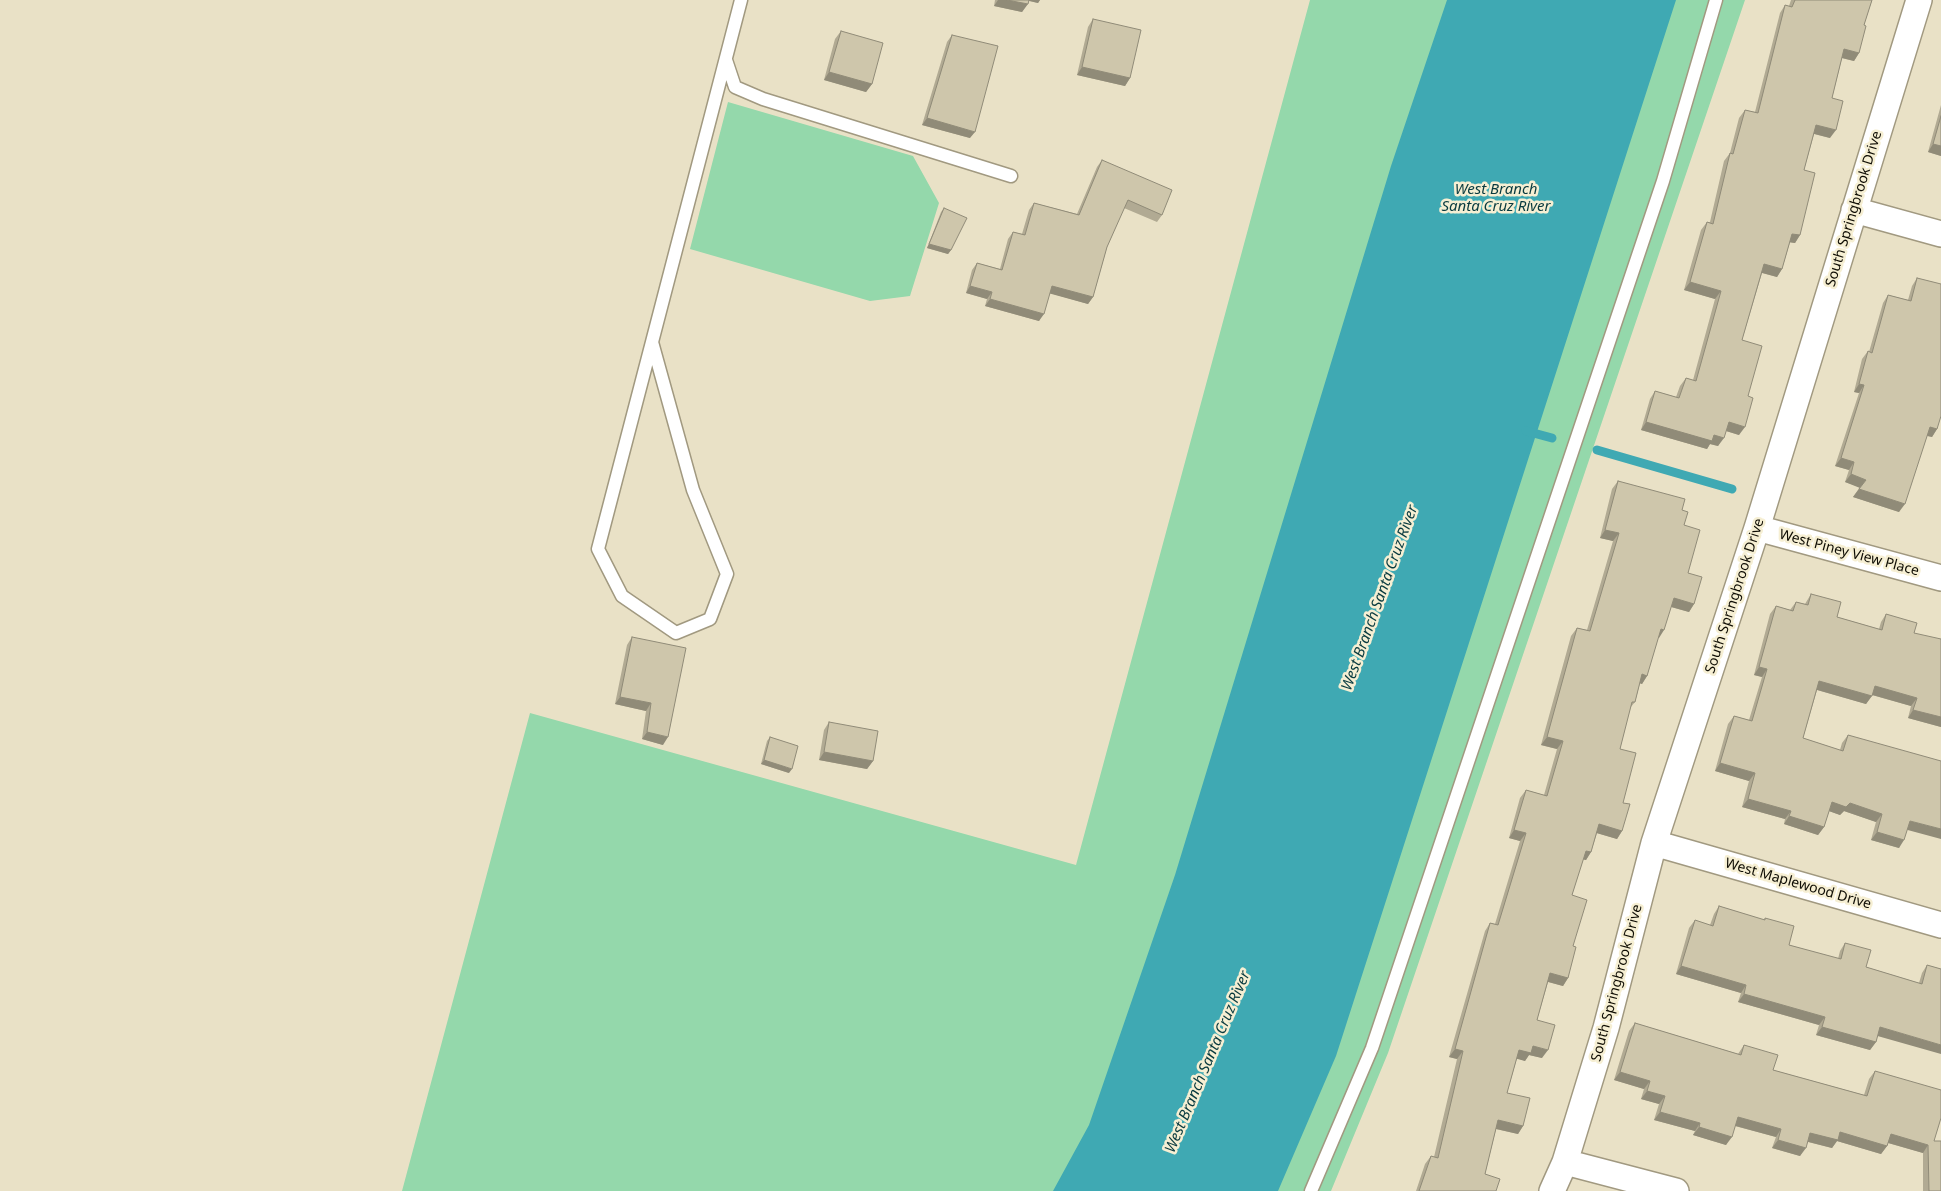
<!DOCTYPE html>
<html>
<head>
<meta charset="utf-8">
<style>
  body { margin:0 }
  canvas { display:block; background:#e9e1c6 }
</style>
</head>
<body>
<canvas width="1941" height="1191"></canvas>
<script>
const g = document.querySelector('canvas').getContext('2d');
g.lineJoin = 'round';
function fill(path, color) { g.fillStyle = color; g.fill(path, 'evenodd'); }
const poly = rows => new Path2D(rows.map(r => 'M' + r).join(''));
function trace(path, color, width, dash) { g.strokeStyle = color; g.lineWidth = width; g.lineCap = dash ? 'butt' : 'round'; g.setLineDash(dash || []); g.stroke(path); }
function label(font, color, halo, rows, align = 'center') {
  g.font = font + ' "Noto Sans",sans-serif'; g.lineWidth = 5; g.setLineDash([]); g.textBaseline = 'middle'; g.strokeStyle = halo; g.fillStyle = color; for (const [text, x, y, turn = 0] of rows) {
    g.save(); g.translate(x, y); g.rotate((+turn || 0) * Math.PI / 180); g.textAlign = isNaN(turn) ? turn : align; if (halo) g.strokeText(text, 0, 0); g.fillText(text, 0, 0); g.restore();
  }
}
fill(poly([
  [1310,0,1745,0,1388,1053,1331,1191,402,1191,530,713,1076,865],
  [728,102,913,156,939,203,910,296,870,301,690,249]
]), '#94d8ab');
fill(poly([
  [1447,0,1676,0,1336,1056,1278,1191,1053,1191,1089,1125,1175,875,1391,166]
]), '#3fa9b3');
trace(poly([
  [1526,431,1552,438],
  [1597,450,1732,489]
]), '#3fa9b3', 9);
const lane = poly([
  [726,60,735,87,763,99,1011,176],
  [652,342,693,490,727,574,710,619,676,633,622,596,598,549,652,342,741,0],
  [1311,1191,1372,1048,1663,181,1716,0]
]);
const street = poly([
  [1854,210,1941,234],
  [1757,528,1941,578],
  [1654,843,1941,925],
  [1565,1162,1676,1191],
  [1552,1191,1565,1162,1606,1028,1654,843,1757,528,1919,0]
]);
trace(lane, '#a19980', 15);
trace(street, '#a19980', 28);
trace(lane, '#fff', 12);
trace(street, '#fff', 25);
fill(poly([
  [995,0,1040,0,1038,3,1029,1,1022,12,994,6],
  [1791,0,1872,0,1864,25,1859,53,1854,61,1842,58,1832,98,1830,138,1814,134,1804,170,1800,235,1795,243,1790,242,1782,269,1777,277,1762,273,1742,340,1748,396,1739,435,1726,431,1718,446,1710,444,1707,449,1641,430,1650,399,1655,391,1676,397,1680,386,1686,378,1693,380,1715,299,1684,290,1701,230,1707,222,1710,222,1724,161,1730,153,1739,118,1745,110,1755,112,1780,13,1785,5,1789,6],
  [1093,19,1130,78,1125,86,1077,75,1088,27],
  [841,31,872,84,866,92,824,80,835,39],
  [952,35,970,138,922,125,947,42],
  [1941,105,1941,156,1928,152],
  [1102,160,1162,215,1157,222,1124,208,1107,247,1093,297,1088,304,1050,293,1039,321,985,306,987,299,966,293,972,270,977,263,1000,269,1008,239,1013,232,1022,234,1029,210,1034,203,1077,214,1097,167],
  [944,208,951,250,948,254,927,248,941,212],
  [1917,278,1937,429,1932,437,1927,436,1899,512,1853,497,1860,487,1845,482,1849,470,1835,466,1859,393,1854,392,1862,359,1868,351,1869,352,1883,303,1888,295,1908,300,1912,286],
  [1618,481,1682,510,1684,525,1688,573,1694,604,1689,612,1671,607,1658,638,1647,676,1642,684,1640,683,1635,702,1630,708,1620,749,1623,803,1622,831,1617,839,1597,833,1591,852,1586,860,1583,859,1572,895,1573,946,1568,978,1563,986,1548,982,1537,1020,1542,1058,1529,1055,1525,1061,1517,1058,1507,1093,1523,1126,1518,1134,1496,1129,1485,1174,1496,1191,1416,1191,1425,1164,1431,1156,1434,1157,1457,1059,1449,1057,1485,931,1490,923,1495,924,1520,841,1509,838,1520,798,1526,790,1544,795,1557,749,1541,745,1571,636,1577,628,1587,630,1613,541,1600,538,1612,489],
  [1811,594,1837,617,1879,629,1881,622,1886,614,1914,633,1941,727,1908,718,1911,706,1872,695,1866,704,1817,690,1803,738,1840,750,1842,743,1848,735,1907,829,1899,848,1871,840,1876,822,1844,811,1840,815,1829,811,1824,827,1818,835,1784,824,1785,819,1742,807,1749,781,1715,771,1728,724,1734,716,1749,720,1762,677,1754,675,1770,614,1776,606,1790,610,1796,602,1805,604],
  [632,637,663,745,642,739,646,711,615,704,627,645],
  [829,722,873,761,867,769,819,760,824,730],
  [770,737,789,773,761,764,767,741],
  [1719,906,1764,920,1765,918,1789,945,1838,959,1840,951,1845,943,1866,967,1919,983,1922,973,1927,965,1941,969,1877,1036,1876,1042,1870,1050,1816,1035,1819,1025,1738,1002,1741,993,1676,974,1689,928,1695,920,1710,925,1714,914],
  [1635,1023,1738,1054,1744,1045,1773,1070,1864,1095,1869,1079,1875,1071,1934,1141,1941,1191,1923,1191,1923,1153,1888,1143,1887,1146,1881,1154,1837,1141,1832,1148,1808,1142,1800,1156,1772,1148,1776,1137,1735,1126,1726,1145,1693,1135,1695,1131,1654,1120,1659,1104,1641,1099,1644,1089,1614,1080,1629,1031]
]), '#b1aa93');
fill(poly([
  [998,0,1007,0,1028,4,1022,12,994,6],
  [1026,0,1040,0,1038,3],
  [1844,49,1859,53,1854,61,1838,57],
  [1082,67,1130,78,1125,86,1077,75],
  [829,72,872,84,866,92,824,80],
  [927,118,975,132,970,138,922,125],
  [1816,125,1836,130,1830,138,1811,133],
  [1933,144,1941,146,1941,156,1928,152],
  [1792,234,1800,235,1795,243,1787,242],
  [929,244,951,250,948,254,927,248],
  [1764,264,1782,269,1777,277,1759,272],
  [1690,282,1721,291,1715,299,1684,290],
  [970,286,992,292,987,299,966,293],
  [1052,286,1093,297,1088,304,1048,293],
  [990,299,1044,314,1039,321,985,306],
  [1859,384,1864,385,1859,393,1854,392],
  [1646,422,1714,435,1724,438,1718,446,1710,444,1707,449,1641,430],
  [1729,422,1745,427,1739,435,1723,430],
  [1930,427,1937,429,1932,437,1924,435],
  [1841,458,1854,462,1849,470,1835,466],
  [1851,474,1866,480,1860,488,1845,482],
  [1859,489,1905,504,1899,512,1853,497],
  [1605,530,1619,533,1613,541,1600,538],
  [1674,598,1694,604,1689,612,1668,606],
  [1661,629,1664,630,1659,638,1655,637],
  [1759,667,1767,669,1762,677,1754,675],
  [1642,674,1647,676,1642,684,1636,682],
  [1819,681,1872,696,1866,704,1814,689],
  [1875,686,1917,698,1911,706,1869,694],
  [620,697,651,703,646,711,615,704],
  [1913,710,1941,717,1941,727,1908,718],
  [647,732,668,737,663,745,642,739],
  [1547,737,1563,741,1557,749,1541,745],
  [824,752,873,761,867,769,819,760],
  [764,760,792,769,789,773,761,764],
  [1720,763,1755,773,1749,781,1715,771],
  [1748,799,1791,811,1785,819,1742,807],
  [1832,802,1850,803,1882,814,1876,822,1844,811,1840,815,1826,810],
  [1789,816,1824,827,1818,835,1784,824],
  [1910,821,1941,829,1941,839,1904,829],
  [1599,824,1622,831,1617,839,1593,832],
  [1514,830,1526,833,1520,841,1509,838],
  [1877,832,1904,840,1899,848,1871,840],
  [1586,851,1591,852,1586,860,1581,859],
  [1681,966,1746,985,1741,993,1676,974],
  [1550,973,1568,978,1563,986,1545,981],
  [1744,994,1825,1017,1819,1025,1738,1002],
  [1822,1027,1876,1042,1870,1050,1816,1035],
  [1880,1027,1941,1045,1941,1054,1874,1035],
  [1533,1046,1548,1050,1542,1058,1529,1055,1525,1061,1514,1058,1519,1050],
  [1455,1049,1463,1051,1457,1059,1449,1057],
  [1620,1072,1650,1081,1644,1089,1614,1080],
  [1647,1091,1665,1096,1659,1104,1641,1099],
  [1660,1112,1700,1123,1695,1131,1654,1120],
  [1738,1117,1781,1129,1776,1137,1732,1125],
  [1498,1120,1523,1126,1518,1134,1492,1128],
  [1699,1127,1732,1137,1726,1145,1693,1135],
  [1840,1132,1887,1146,1881,1154,1837,1141,1832,1148,1805,1141,1810,1133],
  [1891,1134,1928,1145,1923,1153,1885,1142],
  [1778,1140,1806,1148,1800,1156,1772,1148]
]), '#908b78');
const building = poly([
  [1007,0,1029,0,1028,4,1007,0],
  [1795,0,1872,0,1864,25,1866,26,1859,53,1844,49,1832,98,1843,101,1836,130,1816,125,1804,170,1815,173,1800,235,1792,234,1782,269,1764,264,1742,340,1762,346,1748,396,1753,398,1745,427,1729,422,1724,438,1714,435,1712,441,1646,422,1655,391,1679,398,1686,378,1696,381,1721,291,1690,282,1707,222,1713,224,1730,153,1733,154,1745,110,1758,113,1785,5,1792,7,1795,0],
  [1093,19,1141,30,1130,78,1082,67,1093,19],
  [841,31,883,43,872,84,829,72,841,31],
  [952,35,998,46,975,132,927,118,952,35],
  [1941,116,1941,146,1933,144,1941,116],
  [1102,160,1172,190,1162,215,1128,200,1107,247,1093,297,1052,286,1044,314,990,299,992,292,970,286,977,263,1002,270,1013,232,1025,235,1034,203,1079,215,1102,160],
  [944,208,967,218,951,250,929,244,944,208],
  [1917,278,1941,284,1941,416,1937,429,1930,427,1905,504,1859,489,1866,480,1851,474,1854,462,1841,458,1864,385,1859,384,1868,351,1872,353,1888,295,1911,301,1917,278],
  [1618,481,1685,499,1682,510,1688,512,1684,525,1700,530,1688,573,1702,577,1694,604,1674,598,1664,630,1661,629,1647,676,1642,674,1635,702,1632,702,1620,749,1636,753,1623,803,1630,804,1622,831,1599,824,1591,852,1586,851,1572,895,1587,900,1573,946,1576,947,1568,978,1550,973,1537,1020,1555,1025,1548,1050,1533,1046,1531,1053,1519,1050,1507,1093,1530,1098,1523,1126,1498,1120,1485,1174,1500,1179,1496,1191,1419,1191,1431,1156,1438,1158,1463,1051,1455,1049,1490,923,1498,925,1526,833,1514,830,1526,790,1547,796,1563,741,1547,737,1577,628,1590,631,1619,533,1605,530,1618,481],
  [1811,594,1841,602,1837,617,1882,630,1886,614,1917,623,1914,633,1941,639,1941,717,1913,710,1917,698,1875,686,1872,696,1819,681,1803,738,1843,751,1848,735,1941,761,1941,829,1910,821,1904,840,1877,832,1882,814,1850,803,1846,807,1832,802,1824,827,1789,816,1791,811,1748,799,1755,773,1720,763,1734,716,1752,721,1767,669,1759,667,1776,606,1793,611,1796,602,1808,605,1811,594],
  [632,637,686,648,668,737,647,732,651,703,620,697,632,637],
  [829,722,878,731,873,761,824,752,829,722],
  [770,737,798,746,792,769,764,760,770,737],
  [1719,906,1765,920,1765,918,1794,926,1789,945,1841,959,1845,943,1871,950,1866,967,1922,984,1927,965,1941,969,1941,1045,1880,1027,1876,1042,1822,1027,1825,1017,1744,994,1746,985,1681,966,1695,920,1713,926,1719,906],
  [1635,1023,1741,1055,1744,1045,1778,1055,1773,1070,1867,1096,1875,1071,1941,1090,1941,1118,1934,1141,1941,1141,1941,1191,1929,1191,1928,1145,1891,1134,1887,1146,1840,1132,1838,1140,1810,1133,1806,1148,1778,1140,1781,1129,1738,1117,1732,1137,1699,1127,1700,1123,1660,1112,1665,1096,1647,1091,1650,1081,1620,1072,1635,1023]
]);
fill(building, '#cec6ab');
trace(building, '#908b78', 1);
label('14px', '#0f0d04', '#f6efd3', [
  ["South Springbrook Drive",1854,209,-73],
  ["West Piney View Place",1849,553,15],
  ["South Springbrook Drive",1735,596,-72],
  ["West Maplewood Drive",1798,884,16],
  ["South Springbrook Drive",1617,983,-75]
]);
label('italic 15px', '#083a3f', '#f6efd3', [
  ["West Branch",1496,190],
  ["Santa Cruz River",1496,207],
  ["West Branch Santa Cruz River",1380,598,-70],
  ["West Branch Santa Cruz River",1208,1062,-67]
]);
</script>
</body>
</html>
